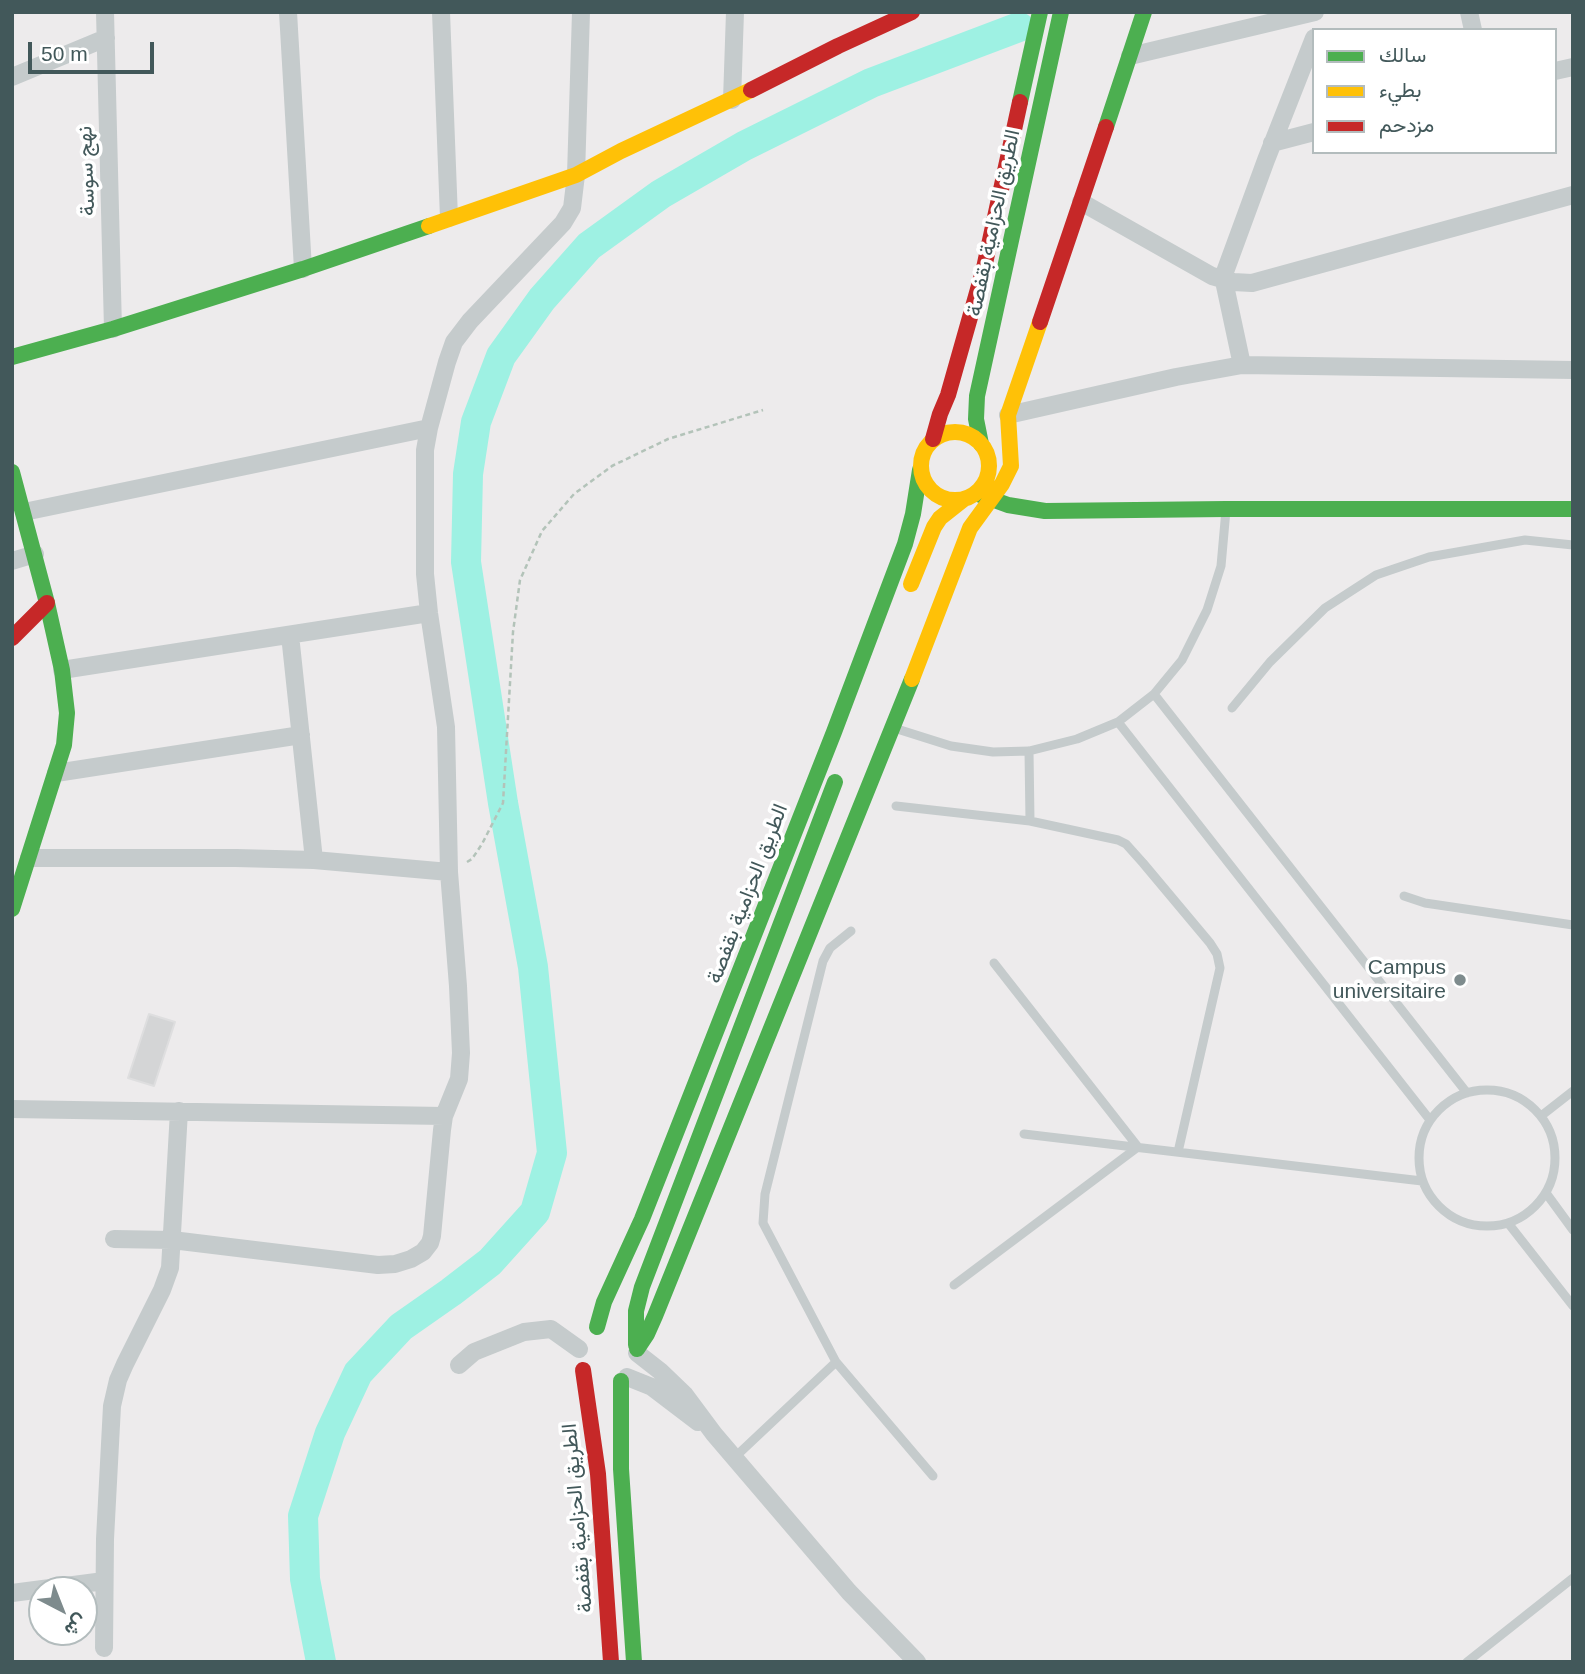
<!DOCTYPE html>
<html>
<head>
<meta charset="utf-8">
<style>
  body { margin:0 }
  #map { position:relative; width:1585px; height:1674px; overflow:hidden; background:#edebec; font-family:Helvetica,Vazirmatn,sans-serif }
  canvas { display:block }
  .frame { position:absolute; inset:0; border:14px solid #42585a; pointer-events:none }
  .legend { position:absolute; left:1312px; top:28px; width:245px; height:126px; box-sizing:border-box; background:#fff; border:2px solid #b3bcbd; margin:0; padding:9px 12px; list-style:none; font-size:21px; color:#42585a }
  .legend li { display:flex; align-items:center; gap:14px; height:35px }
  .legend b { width:35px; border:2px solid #b3bcbd }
  .north { position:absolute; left:28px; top:1576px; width:70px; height:70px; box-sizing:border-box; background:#fff; border:2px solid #b3bcbd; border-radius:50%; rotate:138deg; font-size:19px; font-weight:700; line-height:28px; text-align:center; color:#42585a }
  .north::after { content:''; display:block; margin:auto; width:24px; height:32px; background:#7e8b8d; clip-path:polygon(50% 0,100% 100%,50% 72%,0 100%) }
  .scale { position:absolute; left:28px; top:42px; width:126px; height:32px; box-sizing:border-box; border:4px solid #42585a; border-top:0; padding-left:9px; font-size:21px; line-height:24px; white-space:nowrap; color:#42585a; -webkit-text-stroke:5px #fff; paint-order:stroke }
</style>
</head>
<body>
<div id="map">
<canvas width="1585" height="1674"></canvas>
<div class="frame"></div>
<ul class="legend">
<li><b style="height:9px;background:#4caf50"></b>سالك</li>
<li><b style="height:9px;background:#ffc107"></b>بطيء</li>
<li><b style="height:9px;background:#c62828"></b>مزدحم</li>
</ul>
<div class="north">ش</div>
<div class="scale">50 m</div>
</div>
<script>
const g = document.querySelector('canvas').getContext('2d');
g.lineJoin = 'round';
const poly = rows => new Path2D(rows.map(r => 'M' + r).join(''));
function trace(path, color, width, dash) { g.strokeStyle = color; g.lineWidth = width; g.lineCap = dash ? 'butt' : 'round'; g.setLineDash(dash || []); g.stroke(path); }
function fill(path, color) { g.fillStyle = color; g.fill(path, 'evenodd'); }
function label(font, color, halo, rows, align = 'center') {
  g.font = font + ' Helvetica,Vazirmatn,sans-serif'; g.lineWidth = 7; g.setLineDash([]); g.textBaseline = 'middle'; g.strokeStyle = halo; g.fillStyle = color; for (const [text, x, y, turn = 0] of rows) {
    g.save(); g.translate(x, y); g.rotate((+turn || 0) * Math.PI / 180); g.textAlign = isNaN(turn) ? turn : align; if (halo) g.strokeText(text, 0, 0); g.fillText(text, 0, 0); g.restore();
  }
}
trace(poly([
  [321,1662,305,1579,303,1516,330,1433,358,1373,401,1327,451,1292,490,1262,535,1212,552,1153,533,967,503,803,466,562,468,474,476,422,501,356,542,299,589,246,661,194,744,146,871,83,1019,27]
]), '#9ef1e3', 30);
const building = poly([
  [149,1014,175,1022,154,1086,128,1078,149,1014]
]);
fill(building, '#d4d5d6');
trace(building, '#dededf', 2);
trace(poly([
  [467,862,472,859,482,844,503,803,513,632,520,580,542,531,574,494,612,466,668,439,763,410]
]), '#b3c3b9', 2.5, [5, 3.5]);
trace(poly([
  [1154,694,1467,1093],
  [1232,708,1270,662,1325,608,1376,575,1429,557,1525,540,1573,545],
  [1118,722,1430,1120],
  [894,728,951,746,993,752,1029,751,1077,739,1118,722,1154,694,1182,660,1207,610,1221,566,1226,510],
  [1029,751,1030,821],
  [896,806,1030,821,1118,840,1126,844,1143,863,1210,943,1217,954,1220,968,1178,1152],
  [1404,896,1425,903,1573,925],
  [851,931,830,948,823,961,765,1194,763,1223,836,1362,933,1476],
  '1419 1158a68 68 0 1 1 136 0a68 68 0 1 1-136 0Z',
  [1541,1116,1573,1091],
  [1024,1134,1422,1181],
  [1546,1193,1573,1230],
  [1508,1223,1573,1306],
  [954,1285,1138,1147,994,963],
  [734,1458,836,1362],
  [1467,1662,1573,1578]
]), '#c5cbcc', 9);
trace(poly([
  [105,12,113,329],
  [288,12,303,269],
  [441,12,449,218],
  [1469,12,1473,30],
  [1130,56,1315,12],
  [1555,71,1573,67],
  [12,77,106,38],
  [732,100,735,12],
  [1272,143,1314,132],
  [1081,202,1212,276,1233,282,1252,283,1573,195],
  [1222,280,1266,160,1314,38],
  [1224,281,1242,365],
  [1008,415,1176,377,1242,365,1573,370],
  [24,512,429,428],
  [12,561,35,554],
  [290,635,314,860],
  [62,670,429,613],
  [56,773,301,735],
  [29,858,236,858,314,860,449,872],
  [12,1109,444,1116],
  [114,1239,172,1240,378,1265,395,1264,411,1259,423,1252,430,1243,432,1236,442,1130,444,1116,459,1079,461,1053,458,986,449,872,446,727,429,613,425,574,425,450,429,428,447,362,454,342,470,321,563,223,572,208,576,175,581,12],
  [637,1353,660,1371,685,1395,714,1434,849,1592,917,1662],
  [459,1365,474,1352,524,1332,551,1329,579,1349],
  [627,1377,652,1387,698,1422],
  [12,1593,104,1581],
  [104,1648,105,1539,112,1406,118,1380,125,1364,162,1290,170,1268,179,1111]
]), '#c5cbcc', 18);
trace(poly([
  [1020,102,1040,12],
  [1106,127,1144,12],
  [12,357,113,329,303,269,429,226],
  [981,444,976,419,977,396,1061,12],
  [12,472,47,603,62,670,67,713,64,745,12,909],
  [978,494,1008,505,1045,511,1226,509,1573,509],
  [597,1327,604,1302,642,1219,834,732,905,544,913,514,920,470],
  [636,1345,636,1311,642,1287,835,782],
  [637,1349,647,1334,655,1316,912,679],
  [621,1381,621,1469,634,1662]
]), '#4caf50', 16);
trace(poly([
  [429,226,576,175,621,151,751,90],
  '921 466a34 34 0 1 1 68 0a34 34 0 1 1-68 0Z',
  [911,584,934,527,940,518,964,499],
  [912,679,970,528,1002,484,1011,466,1008,415,1040,322]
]), '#ffc107', 16);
trace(poly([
  [751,90,838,46,912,12],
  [1040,322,1106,127],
  [933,439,940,414,948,395,984,268,1020,102],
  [12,638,47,603],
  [583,1370,598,1474,611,1662]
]), '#c62828', 16);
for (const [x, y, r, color] of [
  [1460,980,7,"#7e8b8d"]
]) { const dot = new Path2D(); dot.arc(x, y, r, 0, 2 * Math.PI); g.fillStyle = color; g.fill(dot); trace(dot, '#fff', 2.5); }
label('21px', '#42585a', '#fff', [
  ["نهج سوسة",87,171,-92],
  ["الطريق الحزامية بقفصة",994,223,-78],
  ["الطريق الحزامية بقفصة",748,894,-69],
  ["الطريق الحزامية بقفصة",578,1518,-95]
]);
label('21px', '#42585a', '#fff', [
  ["Campus",1446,968],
  ["universitaire",1446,992]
], 'right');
</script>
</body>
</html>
